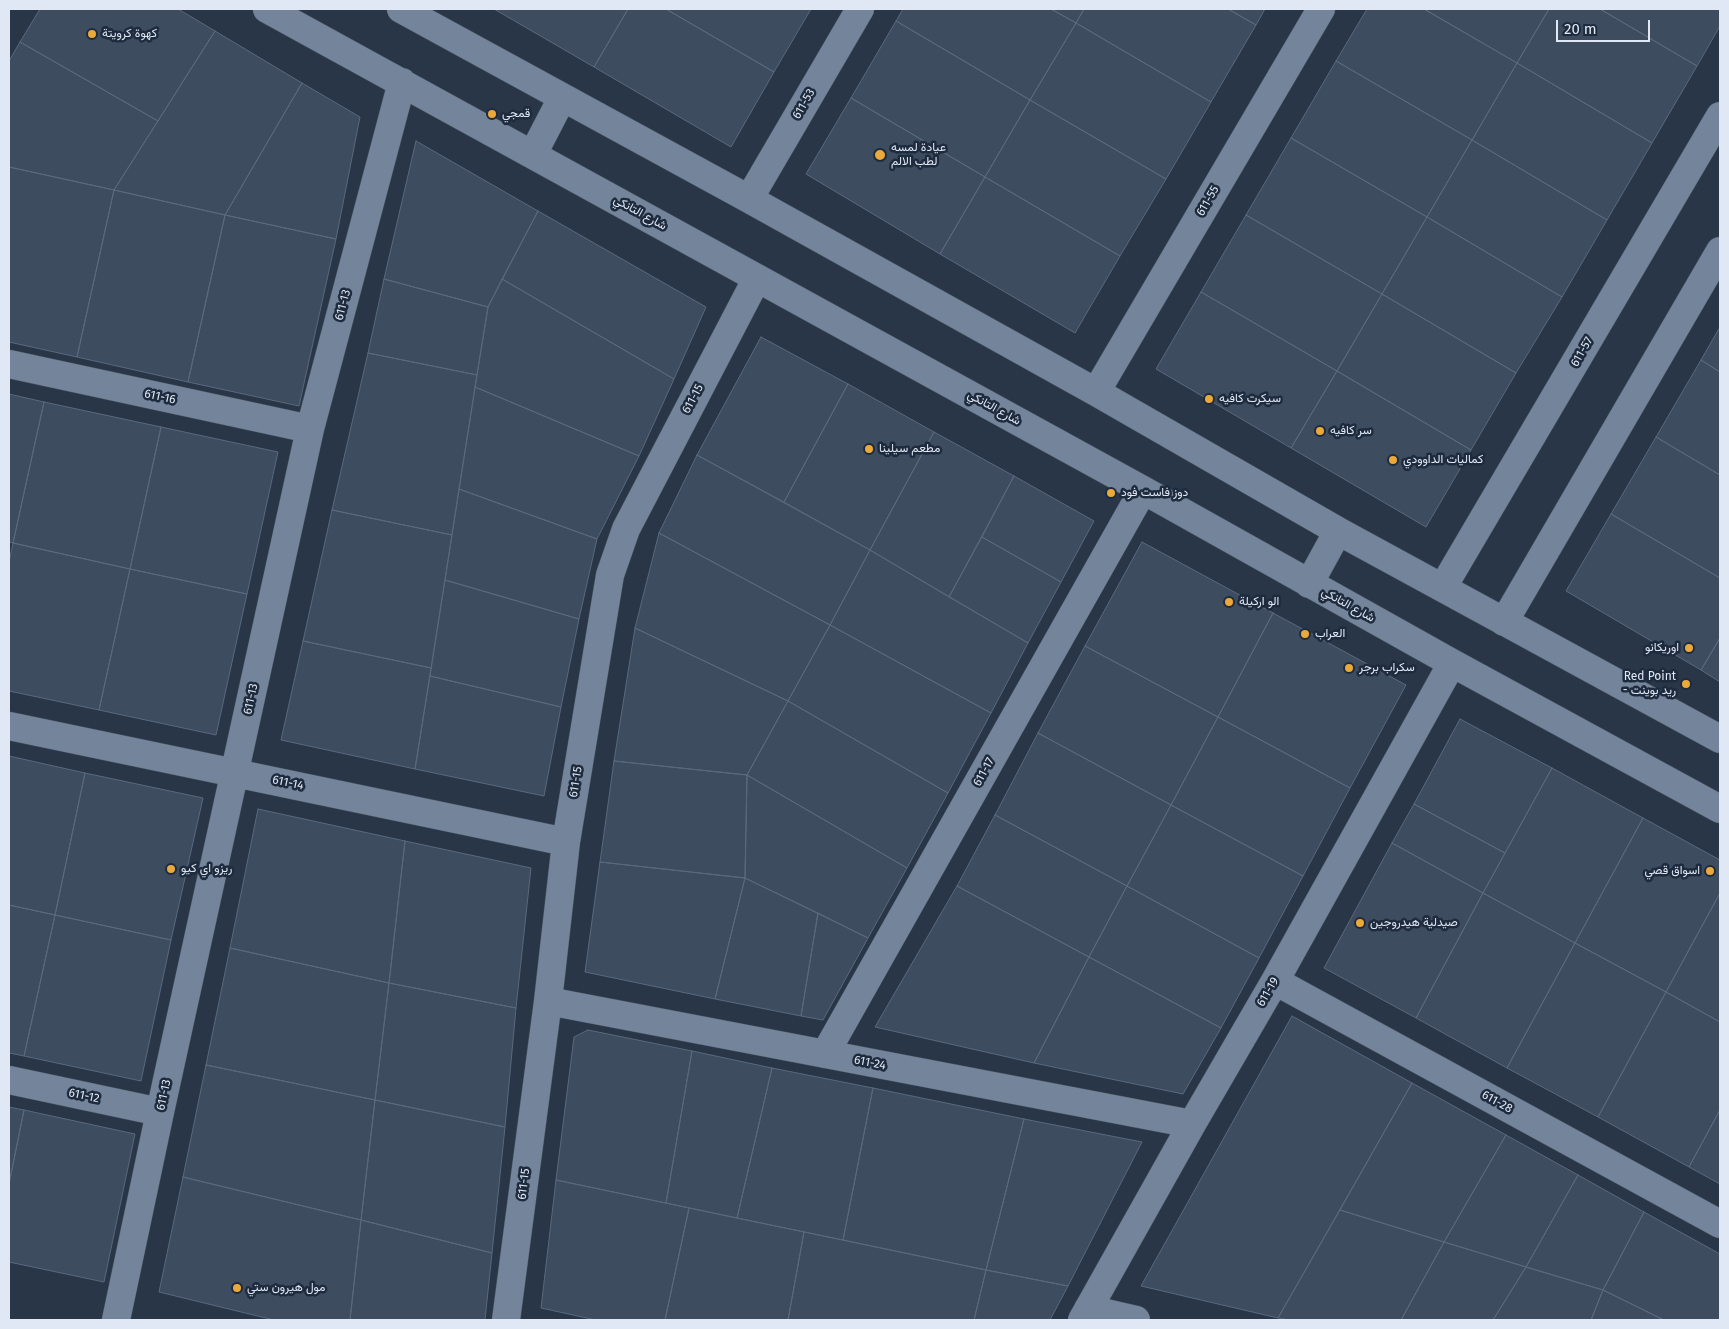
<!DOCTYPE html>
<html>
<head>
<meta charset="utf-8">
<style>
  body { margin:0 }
  #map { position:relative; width:1729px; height:1329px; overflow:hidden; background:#283648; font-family:"Fira Sans",sans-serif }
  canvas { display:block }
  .frame { position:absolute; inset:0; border:10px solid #dfe8f4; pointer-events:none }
  .scale { position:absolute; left:1556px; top:20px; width:94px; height:22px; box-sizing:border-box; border:2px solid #dfe8f4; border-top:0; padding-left:6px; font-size:15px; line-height:18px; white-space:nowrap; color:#dfe8f4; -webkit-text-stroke:4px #1e2b3e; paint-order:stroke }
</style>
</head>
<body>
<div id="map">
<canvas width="1729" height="1329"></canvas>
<div class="frame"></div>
<div class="scale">20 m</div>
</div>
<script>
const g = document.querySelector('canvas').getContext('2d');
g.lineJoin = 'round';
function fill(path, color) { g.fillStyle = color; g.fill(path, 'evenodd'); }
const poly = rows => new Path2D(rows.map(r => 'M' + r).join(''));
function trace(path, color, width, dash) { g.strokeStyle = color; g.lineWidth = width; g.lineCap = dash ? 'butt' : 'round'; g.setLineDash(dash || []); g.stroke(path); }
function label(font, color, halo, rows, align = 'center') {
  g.font = font + ' "Fira Sans",Vazirmatn,sans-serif'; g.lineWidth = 5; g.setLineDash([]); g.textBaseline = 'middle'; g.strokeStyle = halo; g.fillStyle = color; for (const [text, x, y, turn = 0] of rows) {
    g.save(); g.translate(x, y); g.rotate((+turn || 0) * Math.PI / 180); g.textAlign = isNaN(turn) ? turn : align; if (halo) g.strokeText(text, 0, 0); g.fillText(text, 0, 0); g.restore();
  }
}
const building = poly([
  [40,9,178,9,215,31,158,121,20,42,40,9],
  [494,9,628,9,594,67,494,9],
  [628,9,666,9,774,72,731,147,594,67,628,9],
  [666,9,811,9,774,72,666,9],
  [903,9,1051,9,1076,23,1030,100,896,21,903,9],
  [1051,9,1084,9,1076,23,1051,9],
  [1084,9,1228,9,1256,25,1211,102,1076,23,1084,9],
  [1228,9,1265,9,1256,25,1228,9],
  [1367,9,1424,9,1517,63,1472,140,1336,61,1367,9],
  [1424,9,1549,9,1517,63,1424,9],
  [1549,9,1600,9,1697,66,1652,143,1517,63,1549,9],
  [1600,9,1720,9,1720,26,1697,66,1600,9],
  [896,21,1030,100,985,177,851,98,896,21],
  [1076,23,1211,102,1166,179,1030,100,1076,23],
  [215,31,302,83,225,215,114,190,215,31],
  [20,42,158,121,114,190,9,167,9,61,20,42],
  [1336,61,1472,140,1427,217,1291,138,1336,61],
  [1517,63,1652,143,1607,220,1472,140,1517,63],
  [302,83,360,117,336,239,225,215,302,83],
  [851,98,985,177,940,254,806,174,851,98],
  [1030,100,1166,179,1120,256,985,177,1030,100],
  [1291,138,1427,217,1382,294,1246,215,1291,138],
  [1472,140,1607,220,1562,297,1427,217,1472,140],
  [416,141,538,211,488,307,384,279,416,141],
  [9,167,114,190,77,357,9,342,9,167],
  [985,177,1120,256,1075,333,940,254,985,177],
  [114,190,225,215,188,382,77,357,114,190],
  [538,211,706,307,674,379,502,279,538,211],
  [225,215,336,239,299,406,188,382,225,215],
  [1246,215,1382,294,1337,371,1201,292,1246,215],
  [1427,217,1562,297,1516,373,1382,294,1427,217],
  [384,279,488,307,477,375,368,353,384,279],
  [502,279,674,379,639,456,475,387,488,307,502,279],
  [1201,292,1337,371,1291,448,1156,369,1201,292],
  [1382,294,1516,373,1471,450,1337,371,1382,294],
  [1720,327,1720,372,1701,360,1720,327],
  [761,337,848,384,784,502,697,455,761,337],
  [368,353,477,375,452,535,332,510,368,353],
  [1701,360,1720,372,1720,475,1656,437,1701,360],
  [1337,371,1471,450,1426,527,1291,448,1337,371],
  [848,384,934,432,870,550,784,502,848,384],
  [475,387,639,456,597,539,459,489,475,387],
  [9,394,44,402,13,543,9,542,9,394],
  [44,402,161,427,130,569,13,543,44,402],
  [161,427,278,452,247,594,130,569,161,427],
  [934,432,1014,476,949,597,870,550,934,432],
  [1656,437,1720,475,1720,578,1611,514,1656,437],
  [697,455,870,550,830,625,659,533,697,455],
  [1014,476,1094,521,1061,582,982,537,1014,476],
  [459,489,597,539,579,619,445,580,459,489],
  [332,510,452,535,431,668,303,641,332,510],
  [1611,514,1720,578,1720,638,1701,670,1566,591,1611,514],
  [659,533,830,625,788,701,635,628,659,533],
  [982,537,1061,582,1028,643,949,597,982,537],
  [1142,542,1273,613,1218,717,1085,646,1142,542],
  [13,543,130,569,99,710,9,691,9,562,13,543],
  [870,550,1028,643,991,713,830,625,870,550],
  [130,569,247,594,216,735,99,710,130,569],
  [445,580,579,619,561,707,430,676,445,580],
  [1273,613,1406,685,1350,788,1218,717,1273,613],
  [830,625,991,713,948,793,788,701,830,625],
  [635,628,788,701,747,775,614,761,635,628],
  [1720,638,1720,682,1701,670,1720,638],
  [303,641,431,668,415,769,281,740,303,641],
  [1085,646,1218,717,1171,805,1038,733,1085,646],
  [430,676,561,707,544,796,415,769,430,676],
  [788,701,948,793,907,868,747,775,788,701],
  [1218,717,1350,788,1303,876,1171,805,1218,717],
  [1460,719,1552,768,1505,853,1414,804,1460,719],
  [1038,733,1171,805,1127,886,995,815,1038,733],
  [9,756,85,773,55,915,9,905,9,756],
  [614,761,747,775,745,878,600,862,614,761],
  [1552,768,1643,818,1575,943,1483,893,1552,768],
  [85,773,203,798,171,940,55,915,85,773],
  [747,775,907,868,868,938,745,878,747,775],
  [1414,804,1505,853,1483,893,1392,843,1414,804],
  [1171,805,1303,876,1259,958,1127,886,1171,805],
  [258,809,405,841,389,983,230,948,258,809],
  [995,815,1127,886,1089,957,957,886,995,815],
  [1643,818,1720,860,1720,893,1666,992,1575,943,1643,818],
  [405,841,531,868,516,1008,389,983,405,841],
  [1392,843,1483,893,1416,1018,1324,968,1392,843],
  [600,862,745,878,715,999,585,972,600,862],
  [745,878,818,913,801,1016,715,999,745,878],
  [957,886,1089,957,1034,1063,875,1027,957,886],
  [1127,886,1259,958,1221,1028,1089,957,1127,886],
  [1483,893,1575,943,1507,1068,1416,1018,1483,893],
  [1720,893,1720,1022,1666,992,1720,893],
  [9,905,55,915,24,1056,9,1053,9,905],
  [818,913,868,938,823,1020,801,1016,818,913],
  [55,915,171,940,141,1081,24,1056,55,915],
  [1575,943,1666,992,1598,1117,1507,1068,1575,943],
  [230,948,389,983,375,1100,206,1065,230,948],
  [1089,957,1221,1028,1183,1094,1034,1063,1089,957],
  [389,983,516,1008,505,1127,375,1100,389,983],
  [1666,992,1720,1022,1720,1110,1689,1167,1598,1117,1666,992],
  [1292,1016,1412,1083,1278,1318,1141,1286,1292,1016],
  [588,1030,692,1051,666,1203,556,1180,574,1037,588,1030],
  [692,1051,772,1068,737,1218,666,1203,692,1051],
  [206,1065,375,1100,361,1220,183,1177,206,1065],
  [772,1068,873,1088,843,1240,737,1218,772,1068],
  [1412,1083,1506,1135,1444,1242,1340,1210,1412,1083],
  [873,1088,1024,1119,986,1270,843,1240,873,1088],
  [375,1100,505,1127,492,1253,361,1220,375,1100],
  [9,1107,24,1110,9,1184,9,1107],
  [24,1110,135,1134,104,1282,9,1262,9,1184,24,1110],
  [1720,1110,1720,1184,1689,1167,1720,1110],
  [1024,1119,1142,1142,1068,1286,986,1270,1024,1119],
  [1506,1135,1578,1175,1526,1267,1444,1242,1506,1135],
  [1578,1175,1644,1212,1603,1290,1526,1267,1578,1175],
  [183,1177,361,1220,350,1320,274,1320,159,1292,183,1177],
  [556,1180,689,1208,665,1320,596,1320,541,1308,556,1180],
  [689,1208,804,1232,788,1320,665,1320,689,1208],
  [1340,1210,1444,1242,1401,1320,1289,1320,1278,1318,1340,1210],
  [1644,1212,1720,1254,1720,1320,1664,1320,1603,1290,1644,1212],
  [361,1220,492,1253,485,1320,350,1320,361,1220],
  [804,1232,986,1270,974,1320,788,1320,804,1232],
  [1444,1242,1526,1267,1493,1320,1401,1320,1444,1242],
  [1526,1267,1603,1290,1591,1320,1493,1320,1526,1267],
  [986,1270,1068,1286,1050,1320,974,1320,986,1270],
  [1603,1290,1664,1320,1591,1320,1603,1290]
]);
fill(building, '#3e4c60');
trace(building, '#5a697e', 1);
const minor = poly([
  [267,9,1143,490,1452,663,1720,809],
  [401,9,749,199,1096,392,1338,531,1720,739],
  [533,154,562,98],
  [749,199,860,9],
  [9,364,310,429],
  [1096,392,1321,9],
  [1309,584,1338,531],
  [1443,587,1720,116],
  [1504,622,1720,251],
  [9,726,566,842],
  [1275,981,1720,1224],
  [548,1001,1192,1124],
  [825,1054,1143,490],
  [9,1080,160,1112],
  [1088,1309,1136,1320],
  [116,1320,160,1112,310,429,402,82],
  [506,1320,548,1001,566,842,610,575,626,529,757,278],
  [1082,1320,1192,1124,1275,981,1452,663]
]);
trace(minor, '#465261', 29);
trace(minor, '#74849a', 28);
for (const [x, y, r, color] of [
  [92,34,5,"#eba93a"],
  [492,114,5,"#eba93a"],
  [880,155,6,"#eba93a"],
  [1209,399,5,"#eba93a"],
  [1320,431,5,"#eba93a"],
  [869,449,5,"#eba93a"],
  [1393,460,5,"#eba93a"],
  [1111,493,5,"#eba93a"],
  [1229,602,5,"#eba93a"],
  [1305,634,5,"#eba93a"],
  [1689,648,5,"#eba93a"],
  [1349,668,5,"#eba93a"],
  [1686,684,5,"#eba93a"],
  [171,869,5,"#eba93a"],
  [1710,871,5,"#eba93a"],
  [1360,923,5,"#eba93a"],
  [237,1288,5,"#eba93a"]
]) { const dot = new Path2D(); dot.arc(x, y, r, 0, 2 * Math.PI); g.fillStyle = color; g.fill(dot); trace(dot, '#1e2b3e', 2); }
label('12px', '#dfe8f4', '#1e2b3e', [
  ["كهوة كرويتة",102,34],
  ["قمجي",502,114],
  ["عيادة لمسه",891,148],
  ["لطب الالم",891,162],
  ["سيكرت كافيه",1219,399],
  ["سر كافيه",1330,431],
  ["مطعم سيلينا",879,449],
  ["كماليات الداوودي",1403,460],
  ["دوز فاست فود",1121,493],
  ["الو اركيلة",1239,602],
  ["العراب",1315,634],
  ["اوريكانو",1679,648,"right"],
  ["سكراب برجر",1359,668],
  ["Red Point",1676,677,"right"],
  ["- ريد بوينت",1676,691,"right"],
  ["ريزو اي كيو",181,869],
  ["اسواق قصي",1700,871,"right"],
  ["صيدلية هيدروجين",1370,923],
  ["مول هيرون ستي",247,1288]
], 'left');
label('12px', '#dfe8f4', '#1e2b3e', [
  ["611-53",804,104,-60],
  ["611-55",1208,201,-60],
  ["شارع التانكي",640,213,29],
  ["611-13",343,305,-75],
  ["611-57",1582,352,-60],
  ["611-16",160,397,12],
  ["611-15",693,399,-62],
  ["شارع التانكي",994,408,29],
  ["شارع التانكي",1348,605,29],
  ["611-13",251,699,-78],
  ["611-17",984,772,-61],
  ["611-15",576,782,-81],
  ["611-14",288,783,12],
  ["611-19",1268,992,-60],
  ["611-24",870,1063,11],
  ["611-13",164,1095,-78],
  ["611-12",84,1096,12],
  ["611-28",1497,1102,29],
  ["611-15",524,1184,-83]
]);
</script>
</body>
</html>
